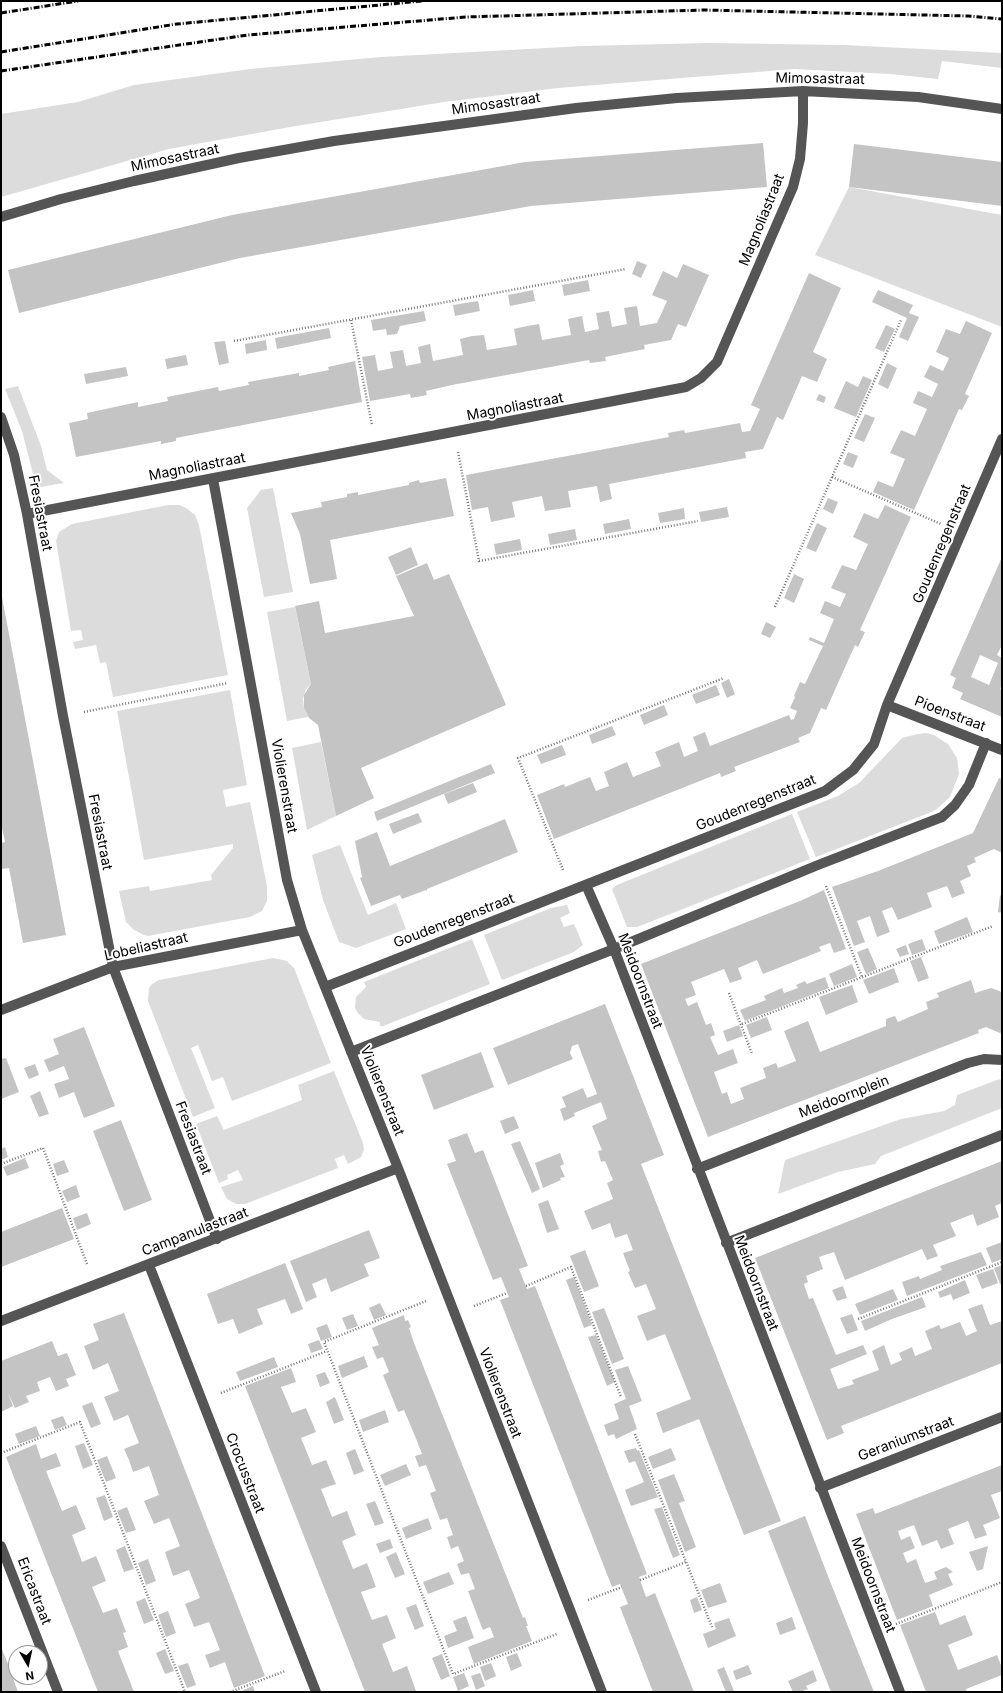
<!DOCTYPE html>
<html>
<head>
<meta charset="utf-8">
<style>
  body { margin:0 }
  #map { position:relative; width:1003px; height:1693px; overflow:hidden; background:#fff; font-family:Inter,sans-serif }
  canvas { display:block }
  .frame { position:absolute; inset:0; border:2px solid #000; pointer-events:none }
  .north { position:absolute; left:8px; top:1645px; width:40px; height:40px; box-sizing:border-box; background:#fff; border:1px solid #999; border-radius:50%; rotate:171deg; font-size:11px; font-weight:700; line-height:16px; text-align:center; color:#000 }
  .north::after { content:''; display:block; margin:auto; width:14px; height:18px; background:#000; clip-path:polygon(50% 0,100% 100%,50% 72%,0 100%) }
</style>
</head>
<body>
<div id="map">
<canvas width="1003" height="1693"></canvas>
<div class="frame"></div>
<div class="north">N</div>
</div>
<script>
const g = document.querySelector('canvas').getContext('2d');
g.lineJoin = 'round';
function fill(path, color) { g.fillStyle = color; g.fill(path, 'evenodd'); }
const poly = rows => new Path2D(rows.map(r => 'M' + r).join(''));
function trace(path, color, width, dash) { g.strokeStyle = color; g.lineWidth = width; g.lineCap = dash ? 'butt' : 'round'; g.setLineDash(dash || []); g.stroke(path); }
function label(font, color, halo, rows, align = 'center') {
  g.font = font + ' Inter,sans-serif'; g.lineWidth = 4; g.setLineDash([]); g.textBaseline = 'middle'; g.strokeStyle = halo; g.fillStyle = color; for (const [text, x, y, turn = 0] of rows) {
    g.save(); g.translate(x, y); g.rotate((+turn || 0) * Math.PI / 180); g.textAlign = isNaN(turn) ? turn : align; if (halo) g.strokeText(text, 0, 0); g.fillText(text, 0, 0); g.restore();
  }
}
fill(poly([
  [708,43,844,45,1002,53,1002,68,942,61,938,79,890,74,794,69,558,88,444,102,296,126,169,149,1,197,1,114,78,102,134,85,250,69,381,57,583,46],
  [849,187,1002,215,1002,327,815,255],
  [18,386,41,446,47,470,64,483,40,487,33,474,22,431,5,389],
  [273,488,293,592,264,597,247,508,261,490],
  [168,505,179,505,186,508,195,515,199,525,228,675,113,697,106,662,100,663,96,645,75,649,73,642,83,640,81,630,71,631,56,541,59,532,72,524],
  [295,607,311,684,306,689,303,699,304,708,308,717,287,721,267,612],
  [230,690,247,785,223,790,226,807,250,802,267,886,267,901,262,911,250,917,148,936,144,935,134,930,126,922,119,891,149,886,150,891,212,880,211,875,233,848,233,844,144,860,117,711],
  [926,733,934,735,948,744,957,758,959,774,950,797,937,809,929,813,816,857,797,812,838,796,859,783,902,738,918,734],
  [321,742,336,816,307,830,292,748],
  [792,814,810,859,637,927,627,927,612,889,617,885],
  [340,845,368,915,396,903,406,929,356,948,339,942,323,900,312,855],
  [567,905,570,913,560,918,564,927,574,924,583,945,574,952,502,980,484,935,551,908],
  [472,939,490,984,383,1026,380,1026,380,1022,364,1019,357,1012,355,1007,356,997,366,987,364,982],
  [273,958,287,961,294,968,331,1063,232,1101,223,1077,212,1081,198,1045,191,1048,215,1108,193,1117,148,1001,149,988,152,984,159,980],
  [334,1071,363,1143,364,1150,361,1157,348,1164,344,1155,335,1159,338,1168,245,1204,236,1204,227,1199,221,1187,243,1180,238,1170,227,1175,228,1179,219,1183,196,1124,217,1116,224,1130,302,1100,298,1085],
  [1002,1079,1002,1108,881,1156,875,1164,838,1172,778,1194,785,1160,901,1119,944,1111,955,1105,957,1095,997,1080]
]), '#dcdcdc');
fill(poly([
  [763,143,767,187,531,206,240,258,19,313,8,270,232,215,525,162],
  [854,144,1002,162,1002,206,849,187],
  [637,261,647,265,641,278,632,274],
  [683,264,709,275,686,327,678,324,671,340,644,345,645,349,605,357,606,361,590,363,589,360,452,385,426,391,427,395,411,398,410,394,370,401,362,357,375,355,378,371,393,368,390,352,403,350,406,366,421,363,418,347,430,344,433,361,463,355,460,339,472,336,484,335,487,350,517,345,514,329,527,326,539,324,542,340,571,335,568,319,582,316,585,332,599,329,596,313,609,311,612,327,627,324,624,308,637,306,640,326,657,323,667,301,652,295,663,271,677,278],
  [809,273,841,288,813,352,827,359,817,382,802,376,783,420,777,417,763,449,745,452,746,458,609,484,612,499,600,502,597,486,568,491,571,507,545,511,542,496,512,502,515,517,491,522,488,507,472,510,466,475,669,437,668,433,684,430,685,433,740,423,742,432,750,431,760,409,751,405],
  [588,280,590,291,564,296,562,285],
  [533,290,535,301,510,306,508,295],
  [878,290,913,305,909,313,919,317,908,341,899,337,907,318,872,302],
  [478,301,480,311,455,316,453,305],
  [424,311,426,321,400,326,397,334,387,335,386,329,373,331,371,320],
  [966,321,992,333,965,394,969,396,962,410,959,409,914,510,873,492,878,481,893,487,905,459,890,453,901,430,915,436,927,409,913,403,918,391,932,397,938,384,924,377,930,365,943,371,949,358,936,352,946,329,960,334],
  [886,325,895,329,884,352,875,348],
  [329,328,331,338,277,349,275,338],
  [266,340,267,350,246,354,245,344],
  [225,341,229,363,219,365,214,342],
  [186,355,188,365,167,369,165,359],
  [355,361,362,402,176,438,176,441,161,444,161,441,76,457,69,423,88,419,87,413,138,402,138,407,168,401,167,397,218,387,219,391,249,385,248,382,299,373,299,376,329,370,328,367],
  [887,363,897,368,888,389,878,384],
  [126,367,128,376,86,384,84,374],
  [863,376,872,380,856,417,834,408,846,381,858,387],
  [819,394,826,397,824,403,816,400],
  [865,414,875,418,864,442,854,438],
  [848,452,858,456,853,468,843,464],
  [446,478,454,516,330,540,337,579,310,584,300,534,291,513,322,507,321,502,347,497,347,494,358,492,358,495,409,485,409,483,419,480,420,483],
  [828,498,838,502,833,514,823,509],
  [885,505,911,517,860,630,865,632,858,647,855,645,826,710,821,708,810,733,798,738,800,742,734,767,736,771,721,777,720,773,554,839,537,795,564,784,565,787,590,777,596,791,609,786,604,772,620,765,627,762,633,777,661,766,655,752,679,742,684,757,698,751,693,737,705,732,710,746,789,715,791,720,794,719,797,711,790,708,795,697,794,696,800,682,805,684,823,646,809,640,810,637,824,643,834,619,820,613,825,601,840,607,846,594,831,588,842,565,856,570,868,544,853,537,864,513,878,519],
  [727,507,729,517,701,522,699,512],
  [684,508,685,519,660,523,658,513],
  [629,519,631,529,605,534,603,524],
  [817,523,827,528,816,552,806,548],
  [575,529,577,540,550,545,548,534],
  [520,539,522,550,496,555,494,544],
  [411,547,418,565,396,575,388,557],
  [1002,557,1002,645,997,655,1002,658,1002,684,1000,689,1002,690,1002,717,960,699,963,693,952,688,956,678,950,675],
  [980,655,998,663,989,685,971,677],
  [427,563,434,580,449,574,506,705,361,768,374,798,336,816,318,725,309,718,304,708,304,695,311,684,295,606,319,601,325,633,414,616,396,576],
  [794,574,804,579,794,603,784,598],
  [1,592,66,935,23,943,9,868,1,869,1,843,5,842,1,824],
  [766,622,776,627,770,638,761,634],
  [729,679,735,694,727,698,721,683],
  [716,685,720,695,696,704,692,695],
  [664,705,668,715,644,725,640,715],
  [612,726,616,735,592,744,589,735],
  [562,745,566,755,541,764,537,755],
  [491,764,495,773,377,821,374,812],
  [999,778,1002,779,1002,853,994,849,974,858,976,862,967,866,971,876,960,881,965,893,952,898,947,886,927,893,932,907,898,920,892,907,882,911,890,932,877,937,870,916,857,921,865,942,854,946,832,887,878,871,973,833],
  [473,783,477,792,448,804,444,794],
  [418,813,422,822,393,834,389,824],
  [505,819,518,852,427,889,427,891,426,890,402,899,400,895,371,906,360,878,362,877,355,841,377,832,390,866],
  [824,890,846,949,834,953,830,943,819,947,821,951,763,974,757,960,738,968,742,979,730,983,724,969,691,982,696,995,685,999,688,1006,697,1002,706,1025,711,1023,715,1035,710,1037,718,1055,733,1049,738,1063,714,1072,722,1094,727,1092,731,1104,744,1099,740,1088,766,1078,763,1068,776,1063,778,1068,796,1061,784,1031,808,1021,820,1052,886,1026,886,1019,895,1016,898,1022,928,1009,926,1002,939,997,937,993,971,980,975,993,991,988,1002,992,1002,1034,986,1027,978,1030,979,1033,708,1137,641,964,800,901],
  [1000,895,1002,896,1002,913,998,912],
  [967,917,973,932,939,944,934,931],
  [922,939,926,950,912,955,908,944],
  [906,945,909,954,900,957,896,949],
  [868,948,877,969,866,974,857,952],
  [921,957,929,978,918,982,910,961],
  [852,964,857,977,834,986,829,974],
  [894,968,899,982,869,994,863,980],
  [825,977,829,988,745,1021,740,1010,766,1000,764,996,782,988,784,993,798,988,796,985,805,981,807,984],
  [852,985,858,1002,826,1015,819,997],
  [605,1004,664,1155,641,1164,781,1521,744,1535,699,1419,663,1433,656,1413,691,1399,665,1334,647,1341,637,1316,656,1309,646,1284,635,1288,628,1272,630,1271,623,1253,633,1250,627,1234,615,1238,610,1223,592,1230,584,1211,613,1199,607,1183,613,1180,605,1161,601,1162,598,1151,602,1150,592,1126,607,1119,601,1102,574,1113,575,1116,564,1121,560,1109,566,1107,562,1097,583,1088,587,1098,597,1094,578,1044,572,1046,570,1053,573,1059,508,1085,493,1048],
  [767,1017,772,1030,751,1038,746,1025],
  [739,1025,743,1036,727,1042,723,1031],
  [84,1027,115,1106,84,1118,74,1092,59,1098,54,1084,69,1079,64,1066,49,1072,44,1060,59,1054,53,1039],
  [481,1052,494,1087,434,1110,421,1075],
  [6,1058,19,1092,1,1099,1,1059],
  [35,1064,39,1075,29,1079,24,1068],
  [40,1091,49,1114,39,1117,30,1096],
  [514,1116,519,1128,505,1134,500,1121],
  [121,1120,152,1200,124,1211,93,1131],
  [467,1133,475,1153,483,1150,528,1266,519,1269,527,1289,535,1286,647,1574,639,1577,640,1580,646,1597,655,1593,694,1692,653,1692,620,1607,628,1604,620,1584,612,1587,500,1300,509,1297,501,1277,493,1280,447,1164,456,1161,448,1140],
  [520,1141,540,1189,532,1193,511,1144],
  [5,1147,8,1157,1,1160,1,1149],
  [560,1153,564,1164,560,1166,565,1177,560,1178,561,1180,543,1188,535,1163],
  [25,1158,29,1168,7,1176,3,1167],
  [64,1160,69,1172,57,1176,53,1164],
  [1002,1161,1002,1203,995,1206,999,1217,977,1226,973,1214,950,1223,956,1236,933,1245,938,1256,927,1260,922,1249,845,1280,834,1252,819,1257,823,1269,806,1276,808,1282,804,1284,809,1299,813,1298,836,1355,863,1345,867,1354,830,1369,838,1389,854,1384,852,1380,879,1370,872,1351,884,1345,891,1365,902,1360,899,1353,912,1347,915,1356,932,1349,925,1331,939,1325,941,1329,960,1322,966,1336,977,1331,968,1309,982,1304,990,1325,1002,1321,1002,1363,841,1426,844,1433,827,1440,755,1258],
  [76,1185,80,1197,67,1202,62,1191],
  [548,1200,559,1229,547,1233,538,1204],
  [62,1208,74,1239,1,1267,1,1232],
  [87,1213,91,1224,77,1230,73,1218],
  [369,1230,380,1258,364,1264,369,1276,331,1292,326,1278,312,1284,317,1297,306,1302,290,1261],
  [1002,1242,1002,1259,992,1263,986,1248],
  [585,1250,599,1286,584,1292,570,1256],
  [981,1252,987,1265,907,1296,902,1282,919,1276,920,1279,942,1270,940,1266],
  [285,1263,303,1309,291,1314,285,1299,257,1309,263,1324,239,1334,233,1319,218,1324,207,1294],
  [1002,1265,1002,1283,1000,1284,994,1268],
  [993,1269,998,1283,982,1289,976,1275],
  [574,1277,592,1325,584,1328,566,1280],
  [965,1280,970,1293,953,1300,951,1294,940,1298,938,1292],
  [843,1286,847,1298,837,1301,832,1290],
  [893,1289,898,1300,860,1315,855,1304],
  [922,1297,926,1307,892,1319,865,1331,861,1321],
  [380,1303,386,1315,374,1320,369,1308],
  [604,1308,624,1359,612,1364,592,1312],
  [124,1313,265,1676,234,1688,225,1662,210,1668,205,1655,220,1650,209,1622,194,1627,185,1604,200,1598,189,1570,173,1576,165,1552,180,1546,169,1518,154,1524,144,1501,159,1495,149,1466,133,1472,129,1460,124,1449,139,1443,128,1415,114,1421,104,1397,119,1391,108,1363,93,1370,84,1346,99,1340,93,1324],
  [353,1314,358,1326,347,1330,342,1318],
  [852,1314,858,1330,847,1334,840,1318],
  [404,1315,405,1321,408,1320,411,1327,409,1328,414,1343,523,1618,525,1617,528,1626,526,1626,532,1641,474,1664,468,1647,494,1637,490,1627,483,1630,482,1628,468,1591,475,1589,469,1573,461,1575,457,1564,464,1561,458,1546,451,1549,447,1537,453,1535,447,1518,440,1520,430,1493,436,1491,426,1465,419,1467,415,1456,422,1454,415,1436,404,1410,398,1412,383,1375,389,1372,383,1357,377,1359,372,1347,379,1345,372,1328],
  [327,1324,332,1337,321,1341,316,1328],
  [596,1335,615,1382,607,1386,588,1337],
  [319,1340,323,1349,311,1353,308,1344],
  [52,1341,58,1356,67,1353,76,1375,66,1379,69,1386,56,1391,50,1377,37,1382,40,1391,26,1396,29,1402,15,1408,8,1393,13,1406,1,1412,1,1361],
  [364,1356,368,1367,342,1378,338,1366],
  [274,1357,278,1367,240,1381,236,1372],
  [628,1366,642,1401,629,1406,637,1429,616,1439,614,1434,608,1436,604,1425,619,1419,614,1404,626,1399,615,1370],
  [291,1368,296,1382,281,1387,292,1413,306,1408,316,1432,301,1438,312,1465,326,1460,336,1484,321,1489,332,1517,347,1511,356,1535,342,1541,353,1569,367,1563,376,1587,361,1592,372,1620,387,1615,396,1638,382,1644,393,1672,407,1666,416,1691,413,1692,365,1692,245,1386],
  [325,1372,330,1383,320,1387,316,1375],
  [335,1397,344,1420,334,1424,326,1402],
  [92,1402,101,1424,91,1428,82,1406],
  [385,1410,389,1422,363,1432,359,1420],
  [63,1416,67,1425,55,1430,51,1420],
  [36,1426,40,1436,19,1444,15,1434],
  [84,1443,93,1465,83,1469,75,1446],
  [36,1444,41,1459,56,1453,61,1466,46,1471,62,1511,76,1505,86,1529,72,1535,82,1562,96,1556,101,1568,106,1581,92,1587,103,1613,117,1608,126,1632,123,1633,128,1647,118,1651,134,1692,98,1692,46,1560,6,1457],
  [636,1448,637,1451,639,1450,658,1497,631,1506,625,1490,644,1482,635,1461,629,1463,624,1451],
  [671,1448,676,1460,653,1469,648,1457],
  [355,1449,364,1471,354,1475,346,1453],
  [107,1456,116,1478,106,1482,97,1460],
  [406,1464,411,1475,385,1486,380,1475],
  [1002,1465,1002,1491,991,1495,1000,1518,983,1525,987,1535,975,1539,968,1521,948,1529,954,1544,941,1549,937,1540,922,1546,914,1525,898,1531,901,1540,910,1536,915,1548,903,1553,907,1563,916,1559,925,1583,937,1579,934,1572,946,1567,953,1572,948,1574,953,1585,929,1595,933,1606,897,1620,856,1514,873,1508,875,1514],
  [674,1474,685,1501,679,1503,696,1547,685,1552,658,1480],
  [105,1495,113,1517,104,1521,96,1498],
  [375,1501,384,1523,375,1526,366,1504],
  [127,1507,136,1530,126,1533,117,1511],
  [662,1507,680,1555,673,1558,654,1509],
  [805,1516,826,1571,874,1692,831,1692,768,1531],
  [428,1518,432,1529,406,1539,402,1528],
  [390,1539,393,1548,380,1553,376,1544],
  [125,1546,134,1569,124,1572,116,1550],
  [988,1546,983,1569,977,1571,969,1552],
  [396,1552,405,1574,395,1578,386,1557],
  [148,1559,156,1581,146,1585,138,1563],
  [449,1572,454,1584,428,1594,423,1582],
  [720,1583,727,1602,708,1608,701,1590],
  [697,1597,702,1610,694,1613,690,1600],
  [145,1598,154,1620,144,1624,136,1602],
  [416,1604,424,1626,415,1630,406,1608],
  [168,1611,176,1633,166,1637,158,1615],
  [935,1612,940,1625,965,1615,973,1635,948,1645,958,1670,997,1655,1002,1668,1002,1675,966,1689,967,1692,926,1692,900,1625],
  [466,1616,474,1638,448,1648,444,1636,457,1631,453,1621],
  [792,1617,796,1629,780,1635,776,1623],
  [729,1618,736,1636,708,1648,703,1634,716,1629,714,1623],
  [1,1647,8,1664,18,1692,1,1692],
  [165,1649,174,1671,165,1674,156,1653],
  [517,1653,522,1666,511,1671,506,1657],
  [442,1654,450,1676,441,1680,432,1658],
  [188,1663,196,1685,187,1688,178,1666],
  [491,1663,496,1676,485,1681,480,1667],
  [748,1665,752,1674,736,1680,733,1671],
  [724,1667,734,1691,732,1692,726,1692,717,1670],
  [813,1670,817,1681,806,1686,808,1689,800,1692,793,1692,788,1681],
  [464,1673,469,1686,458,1691,453,1677],
  [480,1673,485,1686,476,1690,471,1676],
  [253,1686,255,1692,239,1692]
]), '#c4c4c4');
trace(poly([
  [351,320,372,425],
  [234,341,626,269],
  [458,452,479,561,698,521],
  [832,477,941,524],
  [775,607,901,320],
  [84,712,228,683],
  [563,870,518,758,724,678],
  [826,886,862,977],
  [729,993,752,1054],
  [742,1024,993,926],
  [1,1164,43,1148,87,1264],
  [526,1286,571,1267,621,1397],
  [426,1301,324,1342,453,1674,557,1634],
  [474,1306,507,1293],
  [858,1319,1002,1262],
  [221,1393,327,1351],
  [635,1434,712,1627],
  [1,1453,80,1422,185,1692],
  [640,1580,686,1562],
  [588,1600,622,1587],
  [896,1624,1002,1582],
  [230,1692,285,1671]
]), '#777', 2.5, [1, 2]);
trace(poly([
  [1,217,61,199,134,181,239,158,334,141,576,108,677,98,803,91,918,97,1002,109],
  [1,417,14,455,27,514,63,716,113,967,217,1239],
  [213,479,287,880,302,930,398,1168,602,1692],
  [27,514,686,387,701,378,717,362,793,187,800,159,803,123,803,91],
  [887,705,1002,750],
  [586,885,614,949,900,1692],
  [325,987,825,791,853,770,874,744,887,705,1002,439],
  [1,1010,113,967,302,930],
  [351,1052,614,949,818,865,942,817,955,805,969,785,986,743],
  [697,1169,968,1063,984,1059,1002,1060],
  [726,1243,1002,1135],
  [149,1265,316,1692],
  [1,1321,398,1168],
  [820,1488,1002,1417],
  [1,1546,58,1692]
]), '#555', 10);
trace(poly([
  [1,13,78,1],
  [1,52,177,24,422,1],
  [1,71,248,35,466,17,704,10,968,16,1002,19]
]), '#000', 3, [6, 2, 1, 2]);
label('14px', '#000', '#fff', [
  ["Mimosastraat",820,79,1],
  ["Mimosastraat",496,104,-8],
  ["Mimosastraat",175,158,-12],
  ["Magnoliastraat",762,220,-68],
  ["Magnoliastraat",515,407,-11],
  ["Magnoliastraat",197,467,-11],
  ["Fresiastraat",40,513,79],
  ["Goudenregenstraat",942,544,-67],
  ["Pioenstraat",950,714,21],
  ["Violierenstraat",284,786,80],
  ["Goudenregenstraat",756,803,-22],
  ["Fresiastraat",100,832,79],
  ["Goudenregenstraat",454,921,-21],
  ["Lobeliastraat",146,947,-13],
  ["Meidoornstraat",640,981,69],
  ["Violierenstraat",382,1091,68],
  ["Meidoornplein",844,1097,-21],
  ["Fresiastraat",193,1138,69],
  ["Campanulastraat",195,1232,-21],
  ["Meidoornstraat",756,1283,69],
  ["Violierenstraat",500,1393,69],
  ["Geraniumstraat",906,1439,-21],
  ["Crocusstraat",245,1473,69],
  ["Meidoornstraat",873,1585,69],
  ["Ericastraat",34,1591,69]
]);
</script>
</body>
</html>
